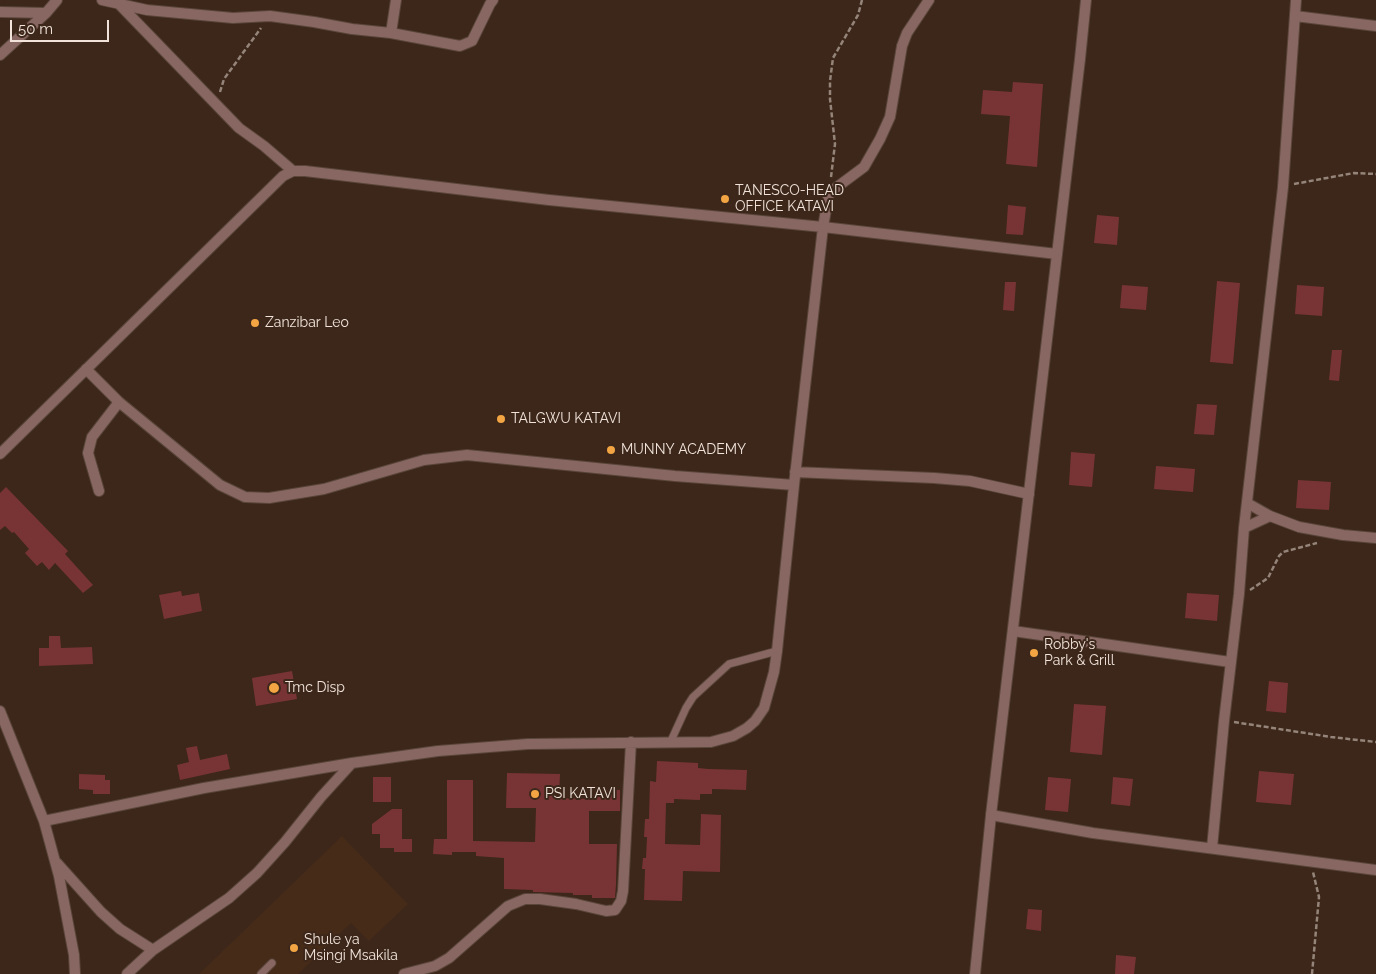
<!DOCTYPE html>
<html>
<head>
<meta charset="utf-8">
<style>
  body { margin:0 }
  #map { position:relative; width:1376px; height:974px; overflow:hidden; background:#3c271a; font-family:Raleway,sans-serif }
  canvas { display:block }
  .scale { position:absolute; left:10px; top:20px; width:99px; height:22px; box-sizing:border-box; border:2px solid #f1e3da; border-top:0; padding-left:6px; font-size:15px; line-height:18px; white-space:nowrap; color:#f1e3da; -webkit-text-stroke:4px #3c271a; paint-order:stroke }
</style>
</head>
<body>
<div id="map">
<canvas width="1376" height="974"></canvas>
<div class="scale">50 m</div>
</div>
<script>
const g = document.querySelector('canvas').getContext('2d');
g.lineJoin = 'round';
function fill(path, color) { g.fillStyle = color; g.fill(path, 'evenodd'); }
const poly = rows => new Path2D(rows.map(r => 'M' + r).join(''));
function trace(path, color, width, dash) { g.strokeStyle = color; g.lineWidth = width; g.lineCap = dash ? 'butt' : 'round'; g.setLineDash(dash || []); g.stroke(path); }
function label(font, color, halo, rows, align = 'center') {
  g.font = font + ' Raleway,sans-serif'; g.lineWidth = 4; g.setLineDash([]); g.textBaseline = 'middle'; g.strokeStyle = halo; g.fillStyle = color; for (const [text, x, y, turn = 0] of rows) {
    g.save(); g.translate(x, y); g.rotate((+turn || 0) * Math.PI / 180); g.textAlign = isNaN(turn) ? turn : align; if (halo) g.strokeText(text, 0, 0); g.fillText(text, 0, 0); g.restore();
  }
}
fill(poly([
  [342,836,408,904,369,941,351,923,298,974,199,974]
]), '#462b19');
fill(poly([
  [1013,82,1043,84,1037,167,1006,164,1010,116,981,114,983,90,1012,92],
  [1008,205,1026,207,1023,235,1006,234],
  [1097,215,1119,217,1117,245,1094,243],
  [1217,281,1240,283,1233,364,1210,362],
  [1005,282,1016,282,1014,311,1003,310],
  [1122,285,1148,287,1146,310,1120,308],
  [1297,285,1324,287,1322,316,1295,314],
  [1332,350,1342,350,1339,381,1329,380],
  [1197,404,1217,405,1214,435,1194,434],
  [1071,452,1095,454,1092,487,1069,485],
  [1156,466,1195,469,1193,492,1154,489],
  [1298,480,1331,482,1329,510,1296,508],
  [6,487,68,551,65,554,93,585,83,593,55,563,49,570,42,562,37,566,25,553,29,549,14,532,12,533,5,526,0,530,0,493],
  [181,591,182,596,199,593,202,611,164,619,159,595],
  [1187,593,1219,595,1217,621,1185,618],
  [49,636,60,636,61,648,92,647,93,664,39,666,39,648,49,648],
  [292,671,297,699,256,706,252,678],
  [1269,681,1288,683,1286,713,1266,711],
  [1074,704,1106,706,1102,755,1070,752],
  [197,746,200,760,227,754,230,769,180,780,177,765,189,762,186,748],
  [657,761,698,763,698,768,708,769,747,770,746,790,712,789,712,794,700,794,700,800,674,799,674,803,666,803,665,844,700,845,701,814,721,815,720,872,683,871,682,901,644,900,645,869,642,869,643,858,646,858,647,837,644,837,645,819,649,819,650,781,656,782],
  [1259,771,1294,774,1291,805,1256,802],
  [507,773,560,774,559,798,594,799,595,790,620,790,620,811,589,811,589,844,617,844,616,884,615,898,592,898,592,895,573,895,573,893,533,892,533,890,504,889,504,858,476,856,476,852,452,852,452,855,433,854,434,839,447,839,447,780,473,780,473,841,535,842,536,808,506,808],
  [79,774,105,775,105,780,110,780,110,794,93,794,93,790,79,789],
  [373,777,391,777,391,802,373,802],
  [1048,777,1071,779,1068,812,1045,810],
  [1113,777,1133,779,1130,806,1111,804],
  [392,809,402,809,402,839,412,839,412,852,394,852,394,848,380,848,380,834,372,834,372,824],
  [1028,909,1042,910,1041,931,1026,929],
  [1116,955,1136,957,1134,974,1115,974]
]), '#783435');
const service = poly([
  [670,743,686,708,693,697,729,664,777,651],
  [261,974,272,963]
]);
const minor = poly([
  [102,0,147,10,233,18,270,16,314,22,352,29,391,33,460,46,472,41,490,4,493,0],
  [119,4,239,128,264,146,293,171],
  [0,12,46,13],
  [1295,16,1376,26],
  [391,33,396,0],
  [0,55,46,13,57,0],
  [86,369,119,402,220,485,245,497,269,498,324,489,424,460,467,455,675,476,794,485],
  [0,454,283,176,293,171,305,171,549,200,823,227,1057,254],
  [795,472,934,478,970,481,1029,494],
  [99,491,88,453,92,437,119,402],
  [1247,503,1270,516,1299,527,1343,535,1376,538],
  [1244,528,1270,516],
  [1013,631,1230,662],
  [0,711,44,821,59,876,74,955,75,974],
  [991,815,1093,833,1376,870],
  [44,821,204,788,352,763,438,751,528,744,711,742,733,736,747,728,755,721,764,708,774,672,777,651,794,485,823,227,829,193,864,167,880,139,890,117,902,46,907,33,929,0],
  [1212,848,1224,721,1239,594,1244,528,1283,187,1296,0],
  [57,863,101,912,120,929,153,950],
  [127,974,153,950,229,898,257,873,285,842,321,797,352,763],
  [404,974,435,966,449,958,508,906,525,899,540,899,576,904,606,911,615,910,621,901,623,891,631,742]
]);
const tertiary = poly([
  [975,974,991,815,1080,59,1086,0]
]);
trace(service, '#594539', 9);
trace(minor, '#594539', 12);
trace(tertiary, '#594539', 12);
trace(poly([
  [220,92,224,79,261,28],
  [831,177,835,144,830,99,830,81,833,58,858,15,862,0],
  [1294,184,1354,173,1376,174],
  [1250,590,1268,578,1279,556,1283,552,1317,543],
  [1234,722,1331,737,1376,742],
  [1312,974,1319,897,1313,872]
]), '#958479', 2.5, [5, 2.5]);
trace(service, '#886763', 7);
trace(minor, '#886763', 10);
trace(tertiary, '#886763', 10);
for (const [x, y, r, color] of [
  [725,199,5,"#f3a443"],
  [255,323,5,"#f3a443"],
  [501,419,5,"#f3a443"],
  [611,450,5,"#f3a443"],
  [1034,653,5,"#f3a443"],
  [274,688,6,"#f3a443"],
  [535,794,5,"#f3a443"],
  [294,948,5,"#f3a443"]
]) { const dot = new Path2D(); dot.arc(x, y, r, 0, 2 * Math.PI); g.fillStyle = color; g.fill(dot); trace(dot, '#3c271a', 2); }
label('14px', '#f1e3da', '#3c271a', [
  ["TANESCO-HEAD",735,191],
  ["OFFICE KATAVI",735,207],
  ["Zanzibar Leo",265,323],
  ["TALGWU KATAVI",511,419],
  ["MUNNY ACADEMY",621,450],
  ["Robby's",1044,645],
  ["Park & Grill",1044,661],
  ["Tmc Disp",285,688],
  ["PSI KATAVI",545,794],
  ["Shule ya",304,940],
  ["Msingi Msakila",304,956]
], 'left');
</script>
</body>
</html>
